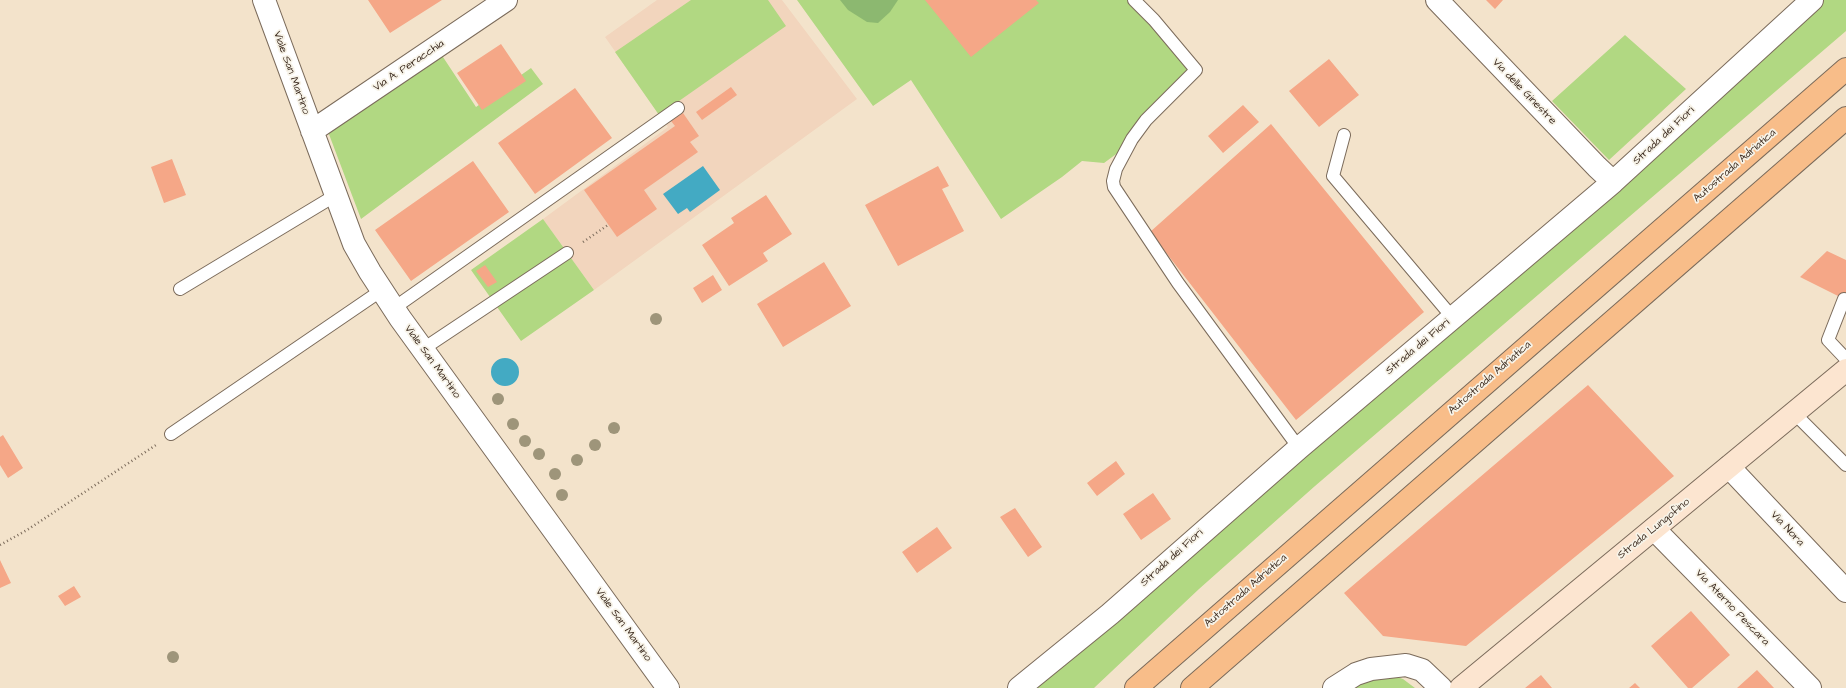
<!DOCTYPE html>
<html>
<head>
<meta charset="utf-8">
<style>
  body { margin:0 }
  canvas { display:block; background:#f3e3cb }
</style>
</head>
<body>
<canvas width="1846" height="688"></canvas>
<script>
const g = document.querySelector('canvas').getContext('2d');
g.lineJoin = 'round';
function fill(path, color) { g.fillStyle = color; g.fill(path, 'evenodd'); }
const poly = rows => new Path2D(rows.map(r => 'M' + r).join(''));
function trace(path, color, width, dash) { g.strokeStyle = color; g.lineWidth = width; g.lineCap = dash ? 'butt' : 'round'; g.setLineDash(dash || []); g.stroke(path); }
function label(font, color, halo, rows, align = 'center') {
  g.font = font + ' "Architects Daughter",sans-serif'; g.lineWidth = 3.5; g.setLineDash([]); g.textBaseline = 'middle'; g.strokeStyle = halo; g.fillStyle = color; for (const [text, x, y, turn = 0] of rows) {
    g.save(); g.translate(x, y); g.rotate((+turn || 0) * Math.PI / 180); g.textAlign = isNaN(turn) ? turn : align; if (halo) g.strokeText(text, 0, 0); g.fillText(text, 0, 0); g.restore();
  }
}
fill(poly([
  [657,0,782,0,857,99,594,290,543,219,668,127,605,37]
]), '#f2d5bd');
fill(poly([
  [691,0,768,0,786,26,659,115,615,52],
  [797,0,1128,0,1190,68,1123,149,1104,163,1082,161,1062,177,1001,219,911,80,873,106],
  [1824,0,1846,0,1846,31,1315,486,1199,589,1094,688,1029,688,1588,214],
  [1625,35,1686,89,1609,160,1552,101],
  [441,54,476,107,531,68,543,84,361,219,327,129],
  [543,219,594,290,521,341,471,270],
  [1388,674,1403,679,1415,688,1352,688,1366,678]
]), '#b1d882');
fill(poly([
  [840,0,898,0,890,12,878,23,867,22,848,10]
]), '#8cb870');
fill(poly([
  [703,166,720,190,690,212,687,208,678,214,663,194],
  '491 372a14 14 0 1 1 28 0a14 14 0 1 1-28 0Z'
]), '#43aac3');
fill(poly([
  [368,0,442,0,390,33],
  [925,0,1036,0,1039,3,971,57],
  [1486,0,1503,0,1495,9],
  [501,44,526,81,482,110,457,73],
  [1329,59,1359,95,1319,127,1289,91],
  [731,87,737,95,702,120,696,112],
  [575,88,612,138,535,194,498,143],
  [1243,105,1259,122,1223,153,1208,136],
  [683,113,699,136,690,142,698,152,644,190,657,209,617,237,584,190,675,126,671,121],
  [1271,124,1424,312,1296,420,1150,232],
  [172,159,186,195,164,203,151,167],
  [473,161,509,212,411,281,375,230],
  [938,166,949,186,942,189,964,231,898,266,865,205],
  [766,195,792,234,763,253,768,261,729,286,702,245,734,223,731,218],
  [1827,251,1846,260,1846,300,1800,277],
  [824,262,851,306,783,347,757,304],
  [485,265,497,282,488,287,476,271],
  [713,275,722,290,702,303,693,288],
  [1588,385,1674,476,1466,646,1383,636,1344,593],
  [3,435,23,468,8,478,0,465,0,437],
  [1116,461,1125,474,1097,496,1087,483],
  [1153,493,1171,519,1141,540,1123,514],
  [1015,508,1042,547,1028,557,1000,517],
  [937,527,952,548,917,573,902,552],
  [0,560,11,583,0,588],
  [74,586,81,597,65,606,58,596],
  [1691,611,1730,655,1692,688,1688,688,1651,646],
  [1757,670,1774,688,1737,688],
  [1541,675,1552,688,1525,688],
  [1635,683,1640,688,1629,688]
]), '#f5a787');
const service = poly([
  [1134,0,1154,20,1196,70,1146,120,1132,139,1116,169,1113,181,1114,187,1178,283,1299,448],
  [1344,135,1333,176,1453,318],
  [180,289,336,195],
  [1844,299,1828,340,1846,359],
  [394,308,678,108],
  [423,349,567,253],
  [1794,413,1846,465],
  [171,434,382,290]
]);
const minor = poly([
  [264,0,354,244,370,272,400,318,668,688],
  [1437,0,1597,167,1613,182],
  [312,131,506,0],
  [1729,467,1846,591],
  [1654,529,1810,688],
  [1019,688,1110,614,1299,448,1613,182,1812,0],
  [1334,688,1356,674,1371,669,1406,665,1422,670,1441,688]
]);
const secondary = poly([
  [1461,688,1846,370]
]);
const motorway = poly([
  [1136,688,1846,69],
  [1192,688,1846,118]
]);
trace(service, '#7b6b5b', 14);
trace(minor, '#7b6b5b', 24);
trace(secondary, '#7b6b5b', 24);
trace(motorway, '#7b6b5b', 24);
trace(poly([
  [583,242,608,225],
  [0,545,27,530,156,445]
]), '#7b6b5b', 2.5, [1, 3]);
trace(service, '#fff', 12);
trace(minor, '#fff', 22);
trace(secondary, '#fce5d0', 22);
trace(motorway, '#f8bd89', 22);
g.fillStyle = '#9e957a';
for (const [x, y] of [
  [656,319],
  [498,399],
  [513,424],
  [614,428],
  [525,441],
  [595,445],
  [539,454],
  [577,460],
  [555,474],
  [562,495],
  [173,657]
]) { g.beginPath(); g.arc(x, y, 6, 0, 2 * Math.PI); g.fill(); }
label('11px', '#3b2a1e', '#f7f3e8', [
  ["Via A. Peracchia",409,66,-34],
  ["Viale San Martino",291,73,70],
  ["Via delle Ginestre",1524,92,46],
  ["Strada dei Fiori",1664,136,-43],
  ["Autostrada Adriatica",1735,166,-41],
  ["Strada dei Fiori",1418,347,-40],
  ["Viale San Martino",432,362,54],
  ["Autostrada Adriatica",1490,378,-41],
  ["Strada Lungofino",1654,529,-39],
  ["Via Nora",1787,529,47],
  ["Strada dei Fiori",1172,558,-42],
  ["Autostrada Adriatica",1246,591,-41],
  ["Via Aterno Pescara",1732,608,46],
  ["Viale San Martino",623,625,54]
]);
</script>
</body>
</html>
